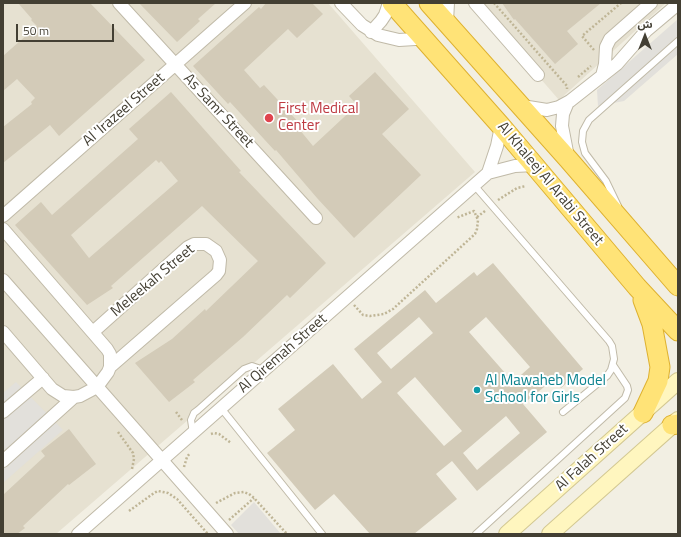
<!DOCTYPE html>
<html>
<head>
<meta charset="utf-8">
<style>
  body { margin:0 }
  #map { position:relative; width:681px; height:537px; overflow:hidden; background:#f2efe3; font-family:"Titillium Web","Noto Sans Arabic",sans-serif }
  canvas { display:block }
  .frame { position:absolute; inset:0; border:4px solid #433f33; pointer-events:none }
  .north { position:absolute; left:625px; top:16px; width:40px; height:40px; -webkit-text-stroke:3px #fff; paint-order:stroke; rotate:0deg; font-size:11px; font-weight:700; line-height:16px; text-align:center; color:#433f33 }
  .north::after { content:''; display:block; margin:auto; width:14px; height:18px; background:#433f33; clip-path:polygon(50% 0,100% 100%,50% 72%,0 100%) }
  .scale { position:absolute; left:16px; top:24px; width:98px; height:18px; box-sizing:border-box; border:2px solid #433f33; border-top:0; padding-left:5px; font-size:12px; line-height:14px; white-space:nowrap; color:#433f33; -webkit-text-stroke:3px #fff; paint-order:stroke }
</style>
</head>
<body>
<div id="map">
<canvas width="681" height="537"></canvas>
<div class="frame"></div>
<div class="north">ش</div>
<div class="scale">50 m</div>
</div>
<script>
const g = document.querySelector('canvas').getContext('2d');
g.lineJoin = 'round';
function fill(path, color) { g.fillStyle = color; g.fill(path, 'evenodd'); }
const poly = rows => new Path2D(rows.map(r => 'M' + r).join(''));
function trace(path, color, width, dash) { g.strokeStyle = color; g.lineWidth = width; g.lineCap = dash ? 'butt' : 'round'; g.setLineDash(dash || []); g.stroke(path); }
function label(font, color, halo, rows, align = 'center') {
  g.font = font + ' "Titillium Web",sans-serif'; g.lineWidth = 4; g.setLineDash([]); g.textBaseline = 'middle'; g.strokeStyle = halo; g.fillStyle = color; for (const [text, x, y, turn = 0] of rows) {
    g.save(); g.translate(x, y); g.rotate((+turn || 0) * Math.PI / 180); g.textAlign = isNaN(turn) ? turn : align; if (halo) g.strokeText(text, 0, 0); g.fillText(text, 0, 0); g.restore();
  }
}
fill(poly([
  [3,3,328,3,475,172,56,534,3,534],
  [475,3,666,3,559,100]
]), '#e6e1d1');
fill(poly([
  [678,19,678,54,624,101,598,106,597,90],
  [16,382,63,430,3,483,3,393],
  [254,502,281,534,239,534,231,525]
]), '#e2e0db');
fill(poly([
  [18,3,90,3,145,60,59,136,50,125,3,163,3,127,32,104,31,102,35,98,17,79,3,91,3,56,37,26,31,20,32,19],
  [139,3,216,3,198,19,200,21,177,42],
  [266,3,312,3,323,14,297,38,288,29,244,70,260,88,264,85,302,126,299,129,313,146,357,105,349,96,375,72,409,109,382,134,421,175,354,238,317,198,276,150,275,151,230,102,228,104,193,66,259,7,261,9],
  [502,3,601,3,567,31,578,44,555,64,515,19,514,20],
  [171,92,241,171,239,172,326,263,290,298,287,295,243,337,193,380,195,382,169,402,135,363,172,339,205,309,206,311,258,261,202,206,111,286,113,288,87,305,15,225,41,202,52,215,138,139,129,129],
  [156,160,159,163,161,161,178,181,89,258,71,235],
  [493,263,583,369,561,388,554,379,523,404,547,432,477,491,452,461,436,474,457,499,414,534,370,534,334,494,315,510,267,453,295,430,278,409,333,364,362,399,382,382,354,349,425,290,436,303,474,272,477,276],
  [419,317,433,333,391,369,377,353],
  [486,317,530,367,513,382,469,332],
  [415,377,462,431,444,446,397,393],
  [506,416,520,433,477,470,463,453],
  [69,429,96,464,69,485,68,484,23,526,25,528,17,534,3,534,3,495,45,456,41,451]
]), '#d3cbb8');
const service = poly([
  [474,185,609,341,612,346,614,359,611,370,607,376,563,412],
  [618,206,606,181,585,153,582,142,583,131,589,120,678,41],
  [221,408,322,534],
  [193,433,191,420,194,413,198,410,244,369,252,366,264,370],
  [476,534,625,398,628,390,627,386,613,365]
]);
const minor = poly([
  [119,3,316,218],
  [341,3,362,25,378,35,399,40,415,39,422,37],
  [475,3,538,75],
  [447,22,448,3],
  [371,32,381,21,385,15,389,3],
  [602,76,605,64,606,47,610,39,651,3],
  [568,102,563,114,562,126,568,157],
  [522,106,547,110,559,107,570,101,617,64,646,31,678,4],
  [488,173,497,146,501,126],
  [3,216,245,3],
  [3,229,107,349,110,354,110,367,108,372,97,387,80,396,74,397,63,396,52,389,3,332],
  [3,280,227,534],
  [93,332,188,247,194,244,206,244,216,251,220,260,219,271,216,275,110,367],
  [3,412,43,378],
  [3,461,74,397],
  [78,534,488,173,515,166,535,165]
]);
const secondary = poly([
  [507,534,678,381],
  [550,534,678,420]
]);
const trunk = poly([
  [392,3,501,126,637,287,678,331],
  [429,3,568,159,678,286],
  [643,413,658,381,660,367,652,324,643,300],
  [672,425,678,424]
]);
trace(service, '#c0baa8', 8);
trace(minor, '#c0baa8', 14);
trace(secondary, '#d3c892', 18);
trace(trunk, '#deb130', 21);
trace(poly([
  [494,3,567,86,567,89],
  [594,50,582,36,621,3],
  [578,77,591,66],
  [498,200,517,188,526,186],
  [477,217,485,211],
  [354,305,363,315,370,316,384,314,393,309,475,234,477,229,478,220,474,211,456,218],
  [176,412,182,420],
  [118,432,133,453,134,459,132,469],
  [211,434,214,433,219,434,231,443],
  [184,467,187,457,190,453],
  [216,503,235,493,244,492,249,494,254,498,287,534],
  [129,511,154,493,158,491,168,493,177,499,208,534],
  [229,520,254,498]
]), '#bfb596', 2.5, [2, 2]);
trace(service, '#fff', 6);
trace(minor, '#fff', 12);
trace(secondary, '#fff6bf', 16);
trace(trunk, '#ffe377', 19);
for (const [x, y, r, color] of [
  [269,118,5,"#e0444e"],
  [477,390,4,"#0f9aa8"]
]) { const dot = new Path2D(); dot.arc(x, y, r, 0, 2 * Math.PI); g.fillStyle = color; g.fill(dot); trace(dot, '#fff', 1.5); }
label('15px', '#be3a42', '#fff', [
  ["First Medical",278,109],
  ["Center",278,126]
], 'left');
label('15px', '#433f33', '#fff', [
  ["Al 'Irazeel Street",124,110,-41],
  ["As Samr Street",218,111,47],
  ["Al Khaleej Al Arabi Street",550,184,50],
  ["Meleekah Street",153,281,-40],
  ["Al Qiremah Street",283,354,-41],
  ["Al Falah Street",592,458,-42]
]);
label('15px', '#0d838f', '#fff', [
  ["Al Mawaheb Model",485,381],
  ["School for Girls",485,398]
], 'left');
</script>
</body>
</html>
